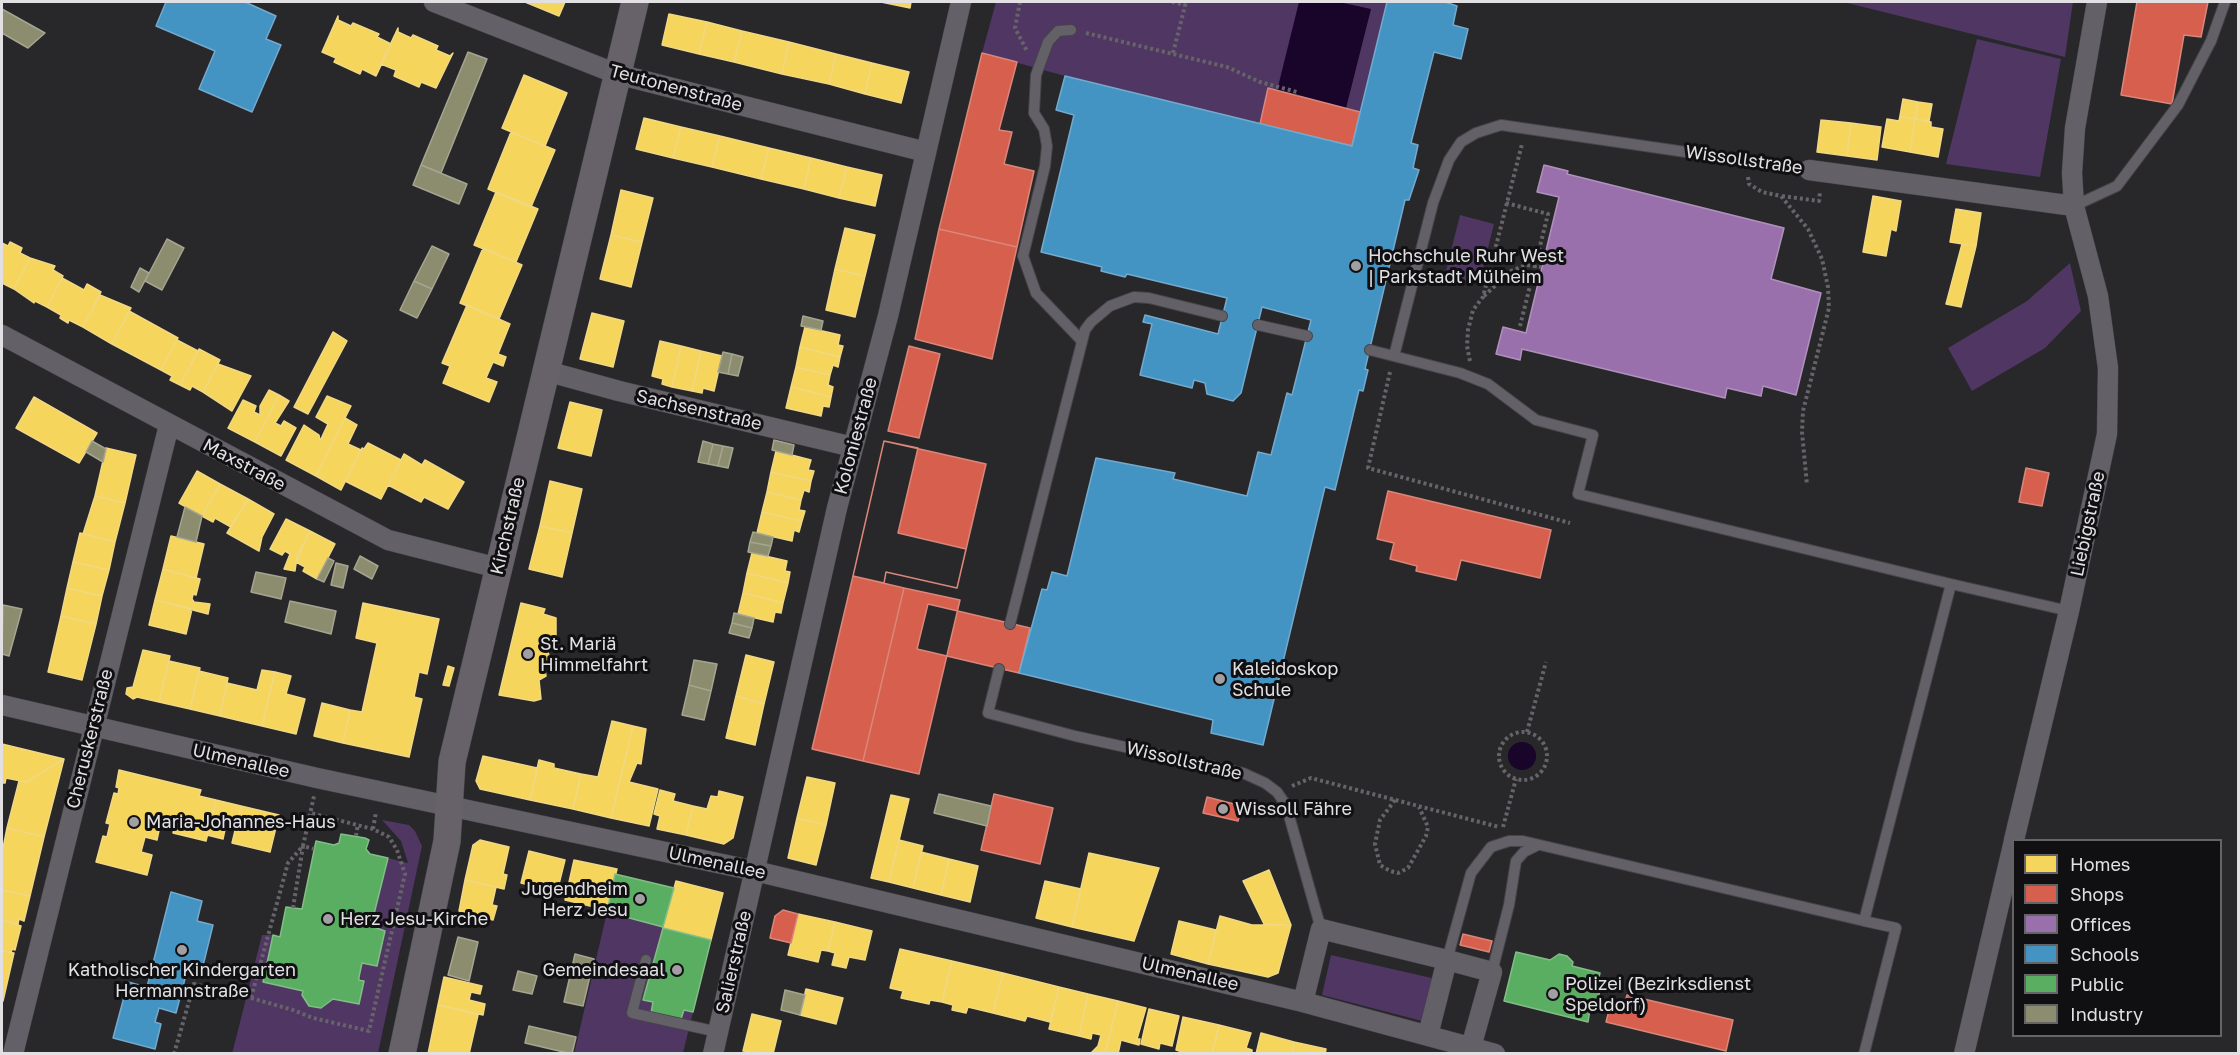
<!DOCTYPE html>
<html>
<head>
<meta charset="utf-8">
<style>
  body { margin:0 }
  #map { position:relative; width:2240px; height:1055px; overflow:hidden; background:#282729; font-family:"Golos Text",sans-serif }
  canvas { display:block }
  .frame { position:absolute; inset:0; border:3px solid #e2e0e3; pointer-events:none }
  .legend { position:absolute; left:2012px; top:839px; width:210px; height:198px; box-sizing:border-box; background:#100f11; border:2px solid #646365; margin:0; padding:8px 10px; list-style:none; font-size:18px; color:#e2e0e3 }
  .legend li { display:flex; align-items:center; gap:12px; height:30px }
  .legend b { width:30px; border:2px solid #646365 }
</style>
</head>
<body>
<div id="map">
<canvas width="2240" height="1055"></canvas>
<div class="frame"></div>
<ul class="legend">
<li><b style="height:16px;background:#f6d55c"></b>Homes</li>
<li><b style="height:16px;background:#d6604d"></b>Shops</li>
<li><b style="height:16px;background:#9970ab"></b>Offices</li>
<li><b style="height:16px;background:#4393c3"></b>Schools</li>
<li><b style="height:16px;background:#5aae61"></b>Public</li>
<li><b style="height:16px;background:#8c8c6e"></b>Industry</li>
</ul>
</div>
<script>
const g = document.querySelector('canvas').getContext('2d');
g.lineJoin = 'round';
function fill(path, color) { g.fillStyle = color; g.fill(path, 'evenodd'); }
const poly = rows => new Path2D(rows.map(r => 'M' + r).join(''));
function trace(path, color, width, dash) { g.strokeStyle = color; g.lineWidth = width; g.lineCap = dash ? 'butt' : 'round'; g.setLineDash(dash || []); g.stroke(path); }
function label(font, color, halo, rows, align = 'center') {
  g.font = font + ' "Golos Text",sans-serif'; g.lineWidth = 6; g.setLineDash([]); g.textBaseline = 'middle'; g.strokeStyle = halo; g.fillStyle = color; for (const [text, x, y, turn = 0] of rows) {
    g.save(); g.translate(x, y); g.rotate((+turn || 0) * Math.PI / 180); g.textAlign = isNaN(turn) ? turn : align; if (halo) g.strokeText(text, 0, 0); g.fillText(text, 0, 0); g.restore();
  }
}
fill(poly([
  [996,2,1387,2,1352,146,1065,76,982,53],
  [1843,2,2073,2,2065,57],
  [1977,39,2061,59,2040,177,1946,164],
  [1460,215,1494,224,1479,284,1445,275],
  [2070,263,2081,311,2045,348,1972,391,1948,348,2027,301],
  [382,820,409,825,415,831,422,846,378,1053,232,1054,262,935,273,935,263,982,303,991,309,1006,322,1008,333,999,359,1003,364,981,359,977,362,963,377,965,385,935,385,931,371,926,382,875,388,858,408,863,401,841],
  [607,912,663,927,643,1000,653,1002,681,1019,684,1010,693,1012,683,1053,574,1054],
  [1331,955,1436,979,1426,1022,1322,995]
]), '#4f3663');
fill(poly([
  [1299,2,1339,2,1371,9,1341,128,1272,111],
  '1508 756a14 14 0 1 1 28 0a14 14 0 1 1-28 0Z'
]), '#19042a');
const homes = poly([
  [525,2,565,2,559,16,525,2],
  [881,2,911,2,910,8,881,2],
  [669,14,707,22,699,54,662,45,669,14],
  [338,16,338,20,351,26,353,23,379,34,377,37,391,44,376,76,362,69,360,74,334,62,336,58,322,52,338,16],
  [707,22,742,31,734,62,699,54,707,22],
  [398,28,398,32,411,38,413,35,438,46,436,50,450,56,453,53,436,88,421,82,419,87,394,76,396,70,381,64,398,28],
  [742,31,789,42,782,74,734,62,742,31],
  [789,42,836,54,829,84,782,74,789,42],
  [836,54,872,63,865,94,829,84,836,54],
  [872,63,909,72,901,103,865,94,872,63],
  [524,75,567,93,545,146,502,128,524,75],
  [1903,99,1918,102,1915,119,1900,116,1903,99],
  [1918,102,1932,104,1929,121,1915,119,1918,102],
  [1900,116,1915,119,1910,152,1882,147,1887,119,1899,121,1900,116],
  [644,118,681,127,673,158,636,149,644,118],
  [1915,119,1931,122,1931,127,1943,129,1938,157,1910,152,1915,119],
  [1821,120,1851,123,1847,156,1817,152,1821,120],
  [1851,123,1881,127,1877,160,1847,156,1851,123],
  [681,127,720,136,712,167,673,158,681,127],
  [511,132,555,150,531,207,488,189,511,132],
  [720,136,769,148,761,179,712,167,720,136],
  [769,148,811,158,804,189,761,179,769,148],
  [811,158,847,167,839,198,804,189,811,158],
  [847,167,882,175,875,206,839,198,847,167],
  [621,190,653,198,642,242,611,235,621,190],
  [496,192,538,209,516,262,474,245,496,192],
  [1873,196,1901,201,1896,231,1891,229,1886,256,1863,252,1873,196],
  [1956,209,1981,213,1976,246,1950,242,1956,209],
  [845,228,875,235,865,276,835,269,845,228],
  [611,235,642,242,631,287,600,279,611,235],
  [10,242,22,248,20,253,30,258,14,289,2,283,2,243,8,246,10,242],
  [1962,244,1976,246,1961,307,1946,304,1962,244],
  [483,248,522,265,499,319,460,303,483,248],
  [30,258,55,266,53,270,63,276,47,307,35,301,34,303,14,289,30,258],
  [835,269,865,276,855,317,826,310,835,269],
  [62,278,84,290,87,284,101,292,83,327,69,320,68,323,60,318,61,315,47,307,62,278],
  [100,295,131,308,112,344,83,327,100,295],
  [467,305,510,324,498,354,506,357,503,366,493,362,486,378,497,382,489,402,443,383,450,366,442,363,467,305],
  [129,311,178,338,161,370,112,344,129,311],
  [592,313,624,321,613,367,580,359,592,313],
  [805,327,840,335,838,345,843,346,840,357,800,347,805,327],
  [333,332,347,341,308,414,294,407,333,332],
  [177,340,198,351,180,385,170,380,172,376,161,370,177,340],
  [660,341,681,346,672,387,662,384,663,379,652,376,660,341],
  [681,346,701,351,692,391,672,387,681,346],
  [800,347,840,357,838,367,833,365,830,375,796,367,800,347],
  [199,349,220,360,203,392,192,386,190,390,180,385,199,349],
  [701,351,722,356,714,391,703,388,702,393,692,391,701,351],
  [218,364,251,376,232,411,203,392,218,364],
  [796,367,830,375,828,385,833,387,831,397,791,387,796,367],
  [791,387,831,397,829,407,823,406,821,416,786,408,791,387],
  [269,390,279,395,255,442,228,428,243,400,256,406,254,412,260,415,260,406,269,390],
  [279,395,289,401,275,423,281,426,284,421,296,428,281,456,255,442,279,395],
  [327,396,351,406,316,476,286,460,304,425,319,435,320,441,328,424,316,417,327,396],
  [34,397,97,433,79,463,16,428,34,397],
  [570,402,602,410,591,456,558,448,570,402],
  [345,418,357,425,348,444,361,450,341,490,316,476,345,418],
  [368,443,401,460,381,499,345,481,362,448,364,449,368,443],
  [106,448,136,455,125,503,95,496,106,448],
  [776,451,811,460,808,470,814,471,811,481,771,472,776,451],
  [404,454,422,465,425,460,464,482,448,509,424,497,421,502,388,485,404,454],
  [197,471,220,484,202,516,179,503,197,471],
  [771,472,811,481,809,492,804,490,801,500,767,492,771,472],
  [550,481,582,489,572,533,540,526,550,481],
  [220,484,248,499,231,527,215,518,213,522,202,516,220,484],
  [767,492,801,500,799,510,805,511,802,521,762,512,767,492],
  [95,496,125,503,115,542,83,534,95,496],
  [248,499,274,514,262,537,259,551,227,533,248,499],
  [762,512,802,521,799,532,794,530,792,541,757,533,762,512],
  [286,519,310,531,297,556,295,571,284,569,290,554,285,551,282,555,270,549,286,519],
  [540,526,572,533,562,577,529,569,540,526],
  [310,531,335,544,317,579,303,571,305,567,296,562,310,531],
  [80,533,115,542,109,570,73,562,80,533],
  [171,536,204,544,196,578,163,569,171,536],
  [752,553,787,561,785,571,790,572,788,583,747,573,752,553],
  [73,562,109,570,102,596,67,588,73,562],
  [163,569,200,579,196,595,193,594,192,599,194,602,210,604,208,614,155,600,163,569],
  [747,573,788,583,783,603,743,593,747,573],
  [67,588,102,596,96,624,61,616,67,588],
  [743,593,783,603,781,613,775,612,773,622,738,614,743,593],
  [155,600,192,609,186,634,149,625,155,600],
  [363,603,439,619,427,674,419,672,414,697,422,699,409,757,343,743,350,710,362,712,377,643,356,638,363,603],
  [521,603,545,609,543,614,556,618,556,638,548,641,547,646,550,661,544,663,546,676,539,680,541,699,534,701,499,695,521,603],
  [61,616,96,624,82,680,48,672,61,616],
  [143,650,170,656,159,702,137,697,133,699,126,694,127,688,133,687,143,650],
  [746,655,774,662,764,704,736,696,746,655],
  [169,661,200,668,190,709,159,702,169,661],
  [448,666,454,668,449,686,443,685,448,666],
  [262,670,275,672,262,726,220,716,227,683,257,690,262,670],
  [199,671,228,678,220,716,190,709,199,671],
  [275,672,291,676,286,694,305,699,296,734,262,726,275,672],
  [736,696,764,704,755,745,726,738,736,696],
  [322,703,350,710,343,743,314,736,322,703],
  [612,721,633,726,611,818,573,809,581,774,598,777,612,721],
  [633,726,646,729,641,764,637,763,629,782,658,789,649,826,611,818,633,726],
  [2,744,64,759,26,782,6,778,5,783,2,783,2,744],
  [483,756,537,768,530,800,480,789,476,781,483,756],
  [64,759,44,837,7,828,19,781,26,782,64,759],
  [539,760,554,764,554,768,581,774,573,809,530,800,539,760],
  [119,770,201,790,199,796,216,800,206,841,173,833,175,824,161,821,157,840,145,837,141,852,152,855,147,875,96,862,103,836,107,837,110,824,106,823,114,793,118,794,119,788,116,787,119,770],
  [807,777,835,783,826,825,797,818,807,777],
  [660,790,675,794,673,801,693,806,686,835,657,829,660,816,654,814,660,790],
  [719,791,743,797,733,838,724,844,686,835,693,806,707,809,711,796,718,797,719,791],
  [891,795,909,799,889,882,871,878,891,795],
  [216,800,241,806,235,828,226,825,223,839,207,835,216,800],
  [241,806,279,815,270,852,232,843,241,806],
  [797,818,826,825,816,865,788,858,797,818],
  [7,828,44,837,30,896,2,890,2,853,7,828],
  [480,840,509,847,503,874,507,875,504,889,465,880,473,845,480,840],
  [899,840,923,846,913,888,889,882,899,840],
  [529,851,565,860,557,892,521,883,529,851],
  [921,852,949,859,941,895,913,888,921,852],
  [1089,853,1159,868,1134,941,1072,927,1089,853],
  [949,859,978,866,970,902,941,895,949,859],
  [574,860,617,869,607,910,565,900,574,860],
  [1269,870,1291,925,1264,924,1243,881,1269,870],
  [465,880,496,887,492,905,497,906,493,920,459,911,465,880],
  [676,881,723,893,711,940,663,928,676,881],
  [1045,881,1081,889,1072,927,1036,918,1045,881],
  [2,890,30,896,24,921,19,919,18,924,2,920,2,890],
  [798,914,835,922,828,951,821,950,818,962,788,955,798,914],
  [1220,916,1252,925,1291,925,1278,973,1268,977,1208,964,1220,916],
  [2,920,21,926,15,950,12,949,11,953,2,951,2,920],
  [1179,921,1216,930,1208,964,1171,954,1179,921],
  [835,922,872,931,865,960,849,957,846,968,832,965,835,953,828,951,835,922],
  [900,949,952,961,942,1002,930,1000,929,1004,901,998,903,991,890,988,900,949],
  [2,951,14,953,3,1001,2,1000,2,951],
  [952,961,1003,973,993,1013,968,1007,966,1013,952,1010,953,1005,942,1002,952,961],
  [1003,973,1059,987,1050,1022,1027,1016,1025,1021,993,1013,1003,973],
  [444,977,482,986,480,994,471,992,469,1000,485,1004,483,1015,438,1005,444,977],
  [1059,987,1088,994,1079,1036,1049,1029,1059,987],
  [806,989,843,998,836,1024,800,1015,806,989],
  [1088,994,1118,1001,1105,1054,1090,1054,1098,1046,1101,1035,1092,1033,1091,1039,1079,1036,1088,994],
  [1118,1001,1146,1008,1137,1039,1140,1039,1139,1045,1121,1040,1118,1054,1105,1054,1118,1001],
  [438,1005,478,1015,469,1054,428,1054,438,1005],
  [1149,1009,1179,1016,1172,1046,1160,1043,1159,1049,1141,1044,1149,1009],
  [752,1014,781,1021,773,1054,743,1051,752,1014],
  [1183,1017,1219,1025,1212,1054,1188,1054,1176,1050,1183,1017],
  [1219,1025,1251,1033,1246,1048,1252,1050,1252,1054,1212,1054,1219,1025],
  [1261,1033,1294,1042,1292,1054,1256,1054,1261,1033],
  [1294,1042,1326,1049,1325,1054,1292,1054,1294,1042]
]);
fill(homes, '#f6d55c');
trace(homes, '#f0d884', 1.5);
const shops = poly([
  [2137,2,2208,2,2201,37,2184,35,2172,104,2121,95,2137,2],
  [982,53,1017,62,999,130,1012,132,1004,164,1034,171,1017,247,939,229,982,53],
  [1268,88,1360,112,1352,146,1260,124,1268,88],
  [939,229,1017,247,992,359,915,339,939,229],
  [909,346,940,354,919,438,888,431,909,346],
  [884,441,918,448,898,533,966,549,957,588,886,572,884,583,853,576,884,441],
  [884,441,986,464,957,588,886,572,884,583,853,576,884,441],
  [2026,468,2049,473,2042,506,2019,502,2026,468],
  [1388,491,1551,530,1540,578,1461,560,1456,580,1416,571,1417,566,1390,559,1394,543,1377,539,1388,491],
  [853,576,904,588,863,761,812,749,853,576],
  [904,588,960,600,919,774,863,761,904,588],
  [928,604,1030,628,1019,673,917,649,928,604],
  [994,794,1053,808,1040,864,981,850,994,794],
  [1207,797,1242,806,1238,821,1203,813,1207,797],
  [783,910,798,914,791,943,770,938,775,916,783,910],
  [1463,934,1492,941,1489,952,1460,945,1463,934],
  [1627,995,1733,1020,1726,1051,1606,1022,1612,999,1625,1002,1627,995]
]);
fill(shops, '#d6604d');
trace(shops, '#da867a', 1.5);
const offices = poly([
  [1544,165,1568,171,1567,174,1784,228,1771,279,1821,293,1796,395,1763,386,1761,396,1727,388,1725,398,1522,349,1520,360,1496,354,1503,327,1526,333,1559,197,1537,192,1544,165]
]);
fill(offices, '#9970ab');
trace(offices, '#af92bc', 1.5);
const schools = poly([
  [166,2,245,2,276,16,266,39,281,45,252,112,199,89,215,51,156,26,166,2],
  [1387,2,1445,2,1457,6,1453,25,1468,29,1461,59,1434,52,1411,143,1418,145,1413,168,1419,170,1409,200,1405,200,1365,369,1368,370,1363,391,1359,390,1335,490,1325,487,1263,745,1211,733,1213,720,1019,673,1042,589,1047,590,1052,572,1067,576,1096,458,1175,473,1173,479,1247,496,1258,452,1271,455,1287,393,1292,395,1311,320,1262,307,1241,393,1233,401,1207,394,1205,383,1194,380,1192,388,1140,375,1152,324,1143,322,1145,315,1218,334,1227,298,1127,274,1125,277,1101,271,1102,267,1041,252,1074,115,1056,110,1065,76,1352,146,1387,2],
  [171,892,202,901,197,921,213,925,200,978,186,975,176,1013,159,1008,155,1022,161,1024,155,1049,113,1038,128,982,147,987,171,892]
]);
fill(schools, '#4393c3');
trace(schools, '#73aacd', 1.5);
const public = poly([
  [341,834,365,838,369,840,366,849,370,854,388,858,371,926,385,931,377,966,362,963,359,977,359,980,364,981,359,1004,333,999,321,1008,309,1006,302,995,303,991,263,982,273,935,280,937,286,907,302,909,316,841,334,845,339,843,341,834],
  [615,874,674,888,663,927,607,912,615,874],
  [663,928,711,940,693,1012,684,1010,681,1019,651,1013,653,1002,643,1000,663,928],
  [1516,952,1550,960,1559,954,1567,956,1573,962,1572,966,1600,973,1597,985,1601,986,1595,1011,1590,1010,1588,1022,1504,1001,1516,952]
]);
fill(public, '#5aae61');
trace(public, '#83bd88', 1.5);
const industry = poly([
  [2,9,45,33,28,48,2,33,2,9],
  [468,52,487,59,441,173,421,165,468,52],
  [421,165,467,184,459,204,413,185,421,165],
  [167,239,184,248,162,290,145,281,167,239],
  [432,246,449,254,432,289,414,281,432,246],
  [140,268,149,273,139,292,131,287,140,268],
  [414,281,432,289,417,318,400,310,414,281],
  [803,316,823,321,821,330,801,326,803,316],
  [723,352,732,354,728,374,718,372,723,352],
  [732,354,743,357,738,376,728,374,732,354],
  [774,440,794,445,792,455,772,450,774,440],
  [92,441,106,449,103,462,86,452,92,441],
  [703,441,713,444,708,464,698,462,703,441],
  [713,444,723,446,718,466,708,464,713,444],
  [723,446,733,448,728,468,718,466,723,446],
  [185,507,202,516,196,542,177,537,185,507],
  [753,532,773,537,771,546,750,542,753,532],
  [750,542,771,546,768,556,748,552,750,542],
  [360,556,378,566,372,579,354,569,360,556],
  [328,558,334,561,324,582,317,579,328,558],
  [336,563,348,566,343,588,331,585,336,563],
  [256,572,286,578,281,599,251,592,256,572],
  [290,601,336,611,331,634,285,622,290,601],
  [3,605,22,609,9,656,2,654,3,605],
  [734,613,754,618,752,628,732,623,734,613],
  [732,623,752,628,749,638,729,633,732,623],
  [694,660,717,664,711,691,689,685,694,660],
  [689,685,711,691,704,720,682,715,689,685],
  [939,794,991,806,987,826,934,813,939,794],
  [458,937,478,942,469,981,448,975,458,937],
  [575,954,594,959,583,1006,564,1002,575,954],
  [518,971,537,976,532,994,513,990,518,971],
  [785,990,805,995,800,1015,781,1010,785,990],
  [529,1026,576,1037,572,1054,525,1043,529,1026]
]);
fill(industry, '#8c8c6e');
trace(industry, '#a6a591', 1.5);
const lane = poly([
  [1071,30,1058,31,1048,42,1036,75,1034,113,1044,129,1047,146,1045,166,1023,256,1036,293,1082,341],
  [2074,206,2117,186,2178,105,2211,41,2225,2],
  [1258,325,1307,336],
  [1370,350,1460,373,1488,384,1536,420,1593,435,1578,494,1951,584,1864,921,1523,841,1509,841,1491,847,1471,873,1447,960],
  [1394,356,1433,203,1449,160,1461,142,1476,133,1501,125,1809,170],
  [1951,584,2069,611],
  [1010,624,1085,330,1091,322,1110,306,1134,297,1149,298,1222,316],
  [999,669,988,713,1075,736,1243,773,1265,783,1277,792,1286,805,1321,929],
  [646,960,632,1013,718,1032],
  [1492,972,1509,905,1516,861,1524,852,1538,845],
  [1864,1054,1896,928,1864,921]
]);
const street = poly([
  [434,2,617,74,926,152],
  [1809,170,2074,206],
  [2,335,388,540,498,568],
  [546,371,619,391,853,447],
  [2,705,317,778,755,871,1303,1002,1495,1054],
  [2014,840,2069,611,2107,434,2108,368,2098,296,2074,206,2072,173,2075,128,2097,2],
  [1303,1002,1321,929,1447,960],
  [1428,1035,1447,960,1492,972,1471,1047],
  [13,1054,169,425],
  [713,1054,837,508,888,316,961,2],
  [1964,1054,2014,841]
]);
const secondary = poly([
  [402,1054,447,841,452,762,635,2]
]);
trace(lane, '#464547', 12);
trace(street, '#464547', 21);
trace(secondary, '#464547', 28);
trace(poly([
  [1020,2,1015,28,1027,51],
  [1172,2,1185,5],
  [1086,33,1227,67,1260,82,1297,92,1296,95],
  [1173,53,1186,2],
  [1748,177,1749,184,1762,192,1781,196,1808,229,1822,259,1828,287,1829,308,1803,411,1802,432,1807,485],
  [1782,196,1819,201,1820,192],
  [1506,203,1548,214,1520,326],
  [1484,296,1511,271,1526,265,1541,267],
  [1470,361,1467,346,1468,330,1473,310,1483,297,1522,144],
  [1390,372,1368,468,1570,523],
  [1527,732,1546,662],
  '1499 756a24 24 0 1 1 48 0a24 24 0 1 1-48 0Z',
  [1292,786,1311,778,1499,827],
  [1395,800,1380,820,1375,844,1380,865,1390,871,1398,873,1408,868,1426,836,1428,827,1419,807],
  [1503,827,1516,779],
  [373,829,376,812],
  [356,836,358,824],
  [293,908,303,846,314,849],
  [251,998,293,1010,313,1018,369,1031,405,874,397,850,389,837,373,829,310,813],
  [174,1054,194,984,251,998,288,863,303,846,314,796]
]), '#676469', 4, [3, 3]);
trace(lane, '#646068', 10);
trace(street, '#646068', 20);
trace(secondary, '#67626a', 27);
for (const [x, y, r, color] of [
  [1356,266,6,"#a19fa2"],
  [528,654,6,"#a19fa2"],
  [1220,679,6,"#a19fa2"],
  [1223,809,6,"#a19fa2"],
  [134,822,6,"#a19fa2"],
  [640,899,6,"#a19fa2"],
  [328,919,6,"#a19fa2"],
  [182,950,6,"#a19fa2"],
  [677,970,6,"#a19fa2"],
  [1553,994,6,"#a19fa2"]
]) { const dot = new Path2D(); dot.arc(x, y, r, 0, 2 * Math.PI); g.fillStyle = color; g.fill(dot); trace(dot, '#100f11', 2); }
label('18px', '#e2e0e3', '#100f11', [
  ["Teutonenstraße",676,88,15],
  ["Wissollstraße",1744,160,8],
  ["Sachsenstraße",699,410,13],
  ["Koloniestraße",856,436,-75],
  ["Maxstraße",244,465,28],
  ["Liebigstraße",2088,524,-78],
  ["Kirchstraße",508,526,-77],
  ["Cheruskerstraße",90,739,-76],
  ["Ulmenallee",241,761,13],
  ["Wissollstraße",1184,761,13],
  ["Ulmenallee",717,863,12],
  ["Salierstraße",734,962,-77],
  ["Ulmenallee",1190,974,13]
]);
label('18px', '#e2e0e3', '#100f11', [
  ["Hochschule Ruhr West",1368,256],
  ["| Parkstadt Mülheim",1368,277],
  ["St. Mariä",540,644],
  ["Himmelfahrt",540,665],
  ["Kaleidoskop",1232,669],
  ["Schule",1232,690],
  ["Wissoll Fähre",1235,809],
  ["Maria-Johannes-Haus",146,822],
  ["Jugendheim",628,889,"right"],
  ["Herz Jesu",628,910,"right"],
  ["Herz Jesu-Kirche",340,919],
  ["Katholischer Kindergarten",182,970,"center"],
  ["Hermannstraße",182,991,"center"],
  ["Gemeindesaal",665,970,"right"],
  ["Polizei (Bezirksdienst",1565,984],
  ["Speldorf)",1565,1005]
], 'left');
</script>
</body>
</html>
